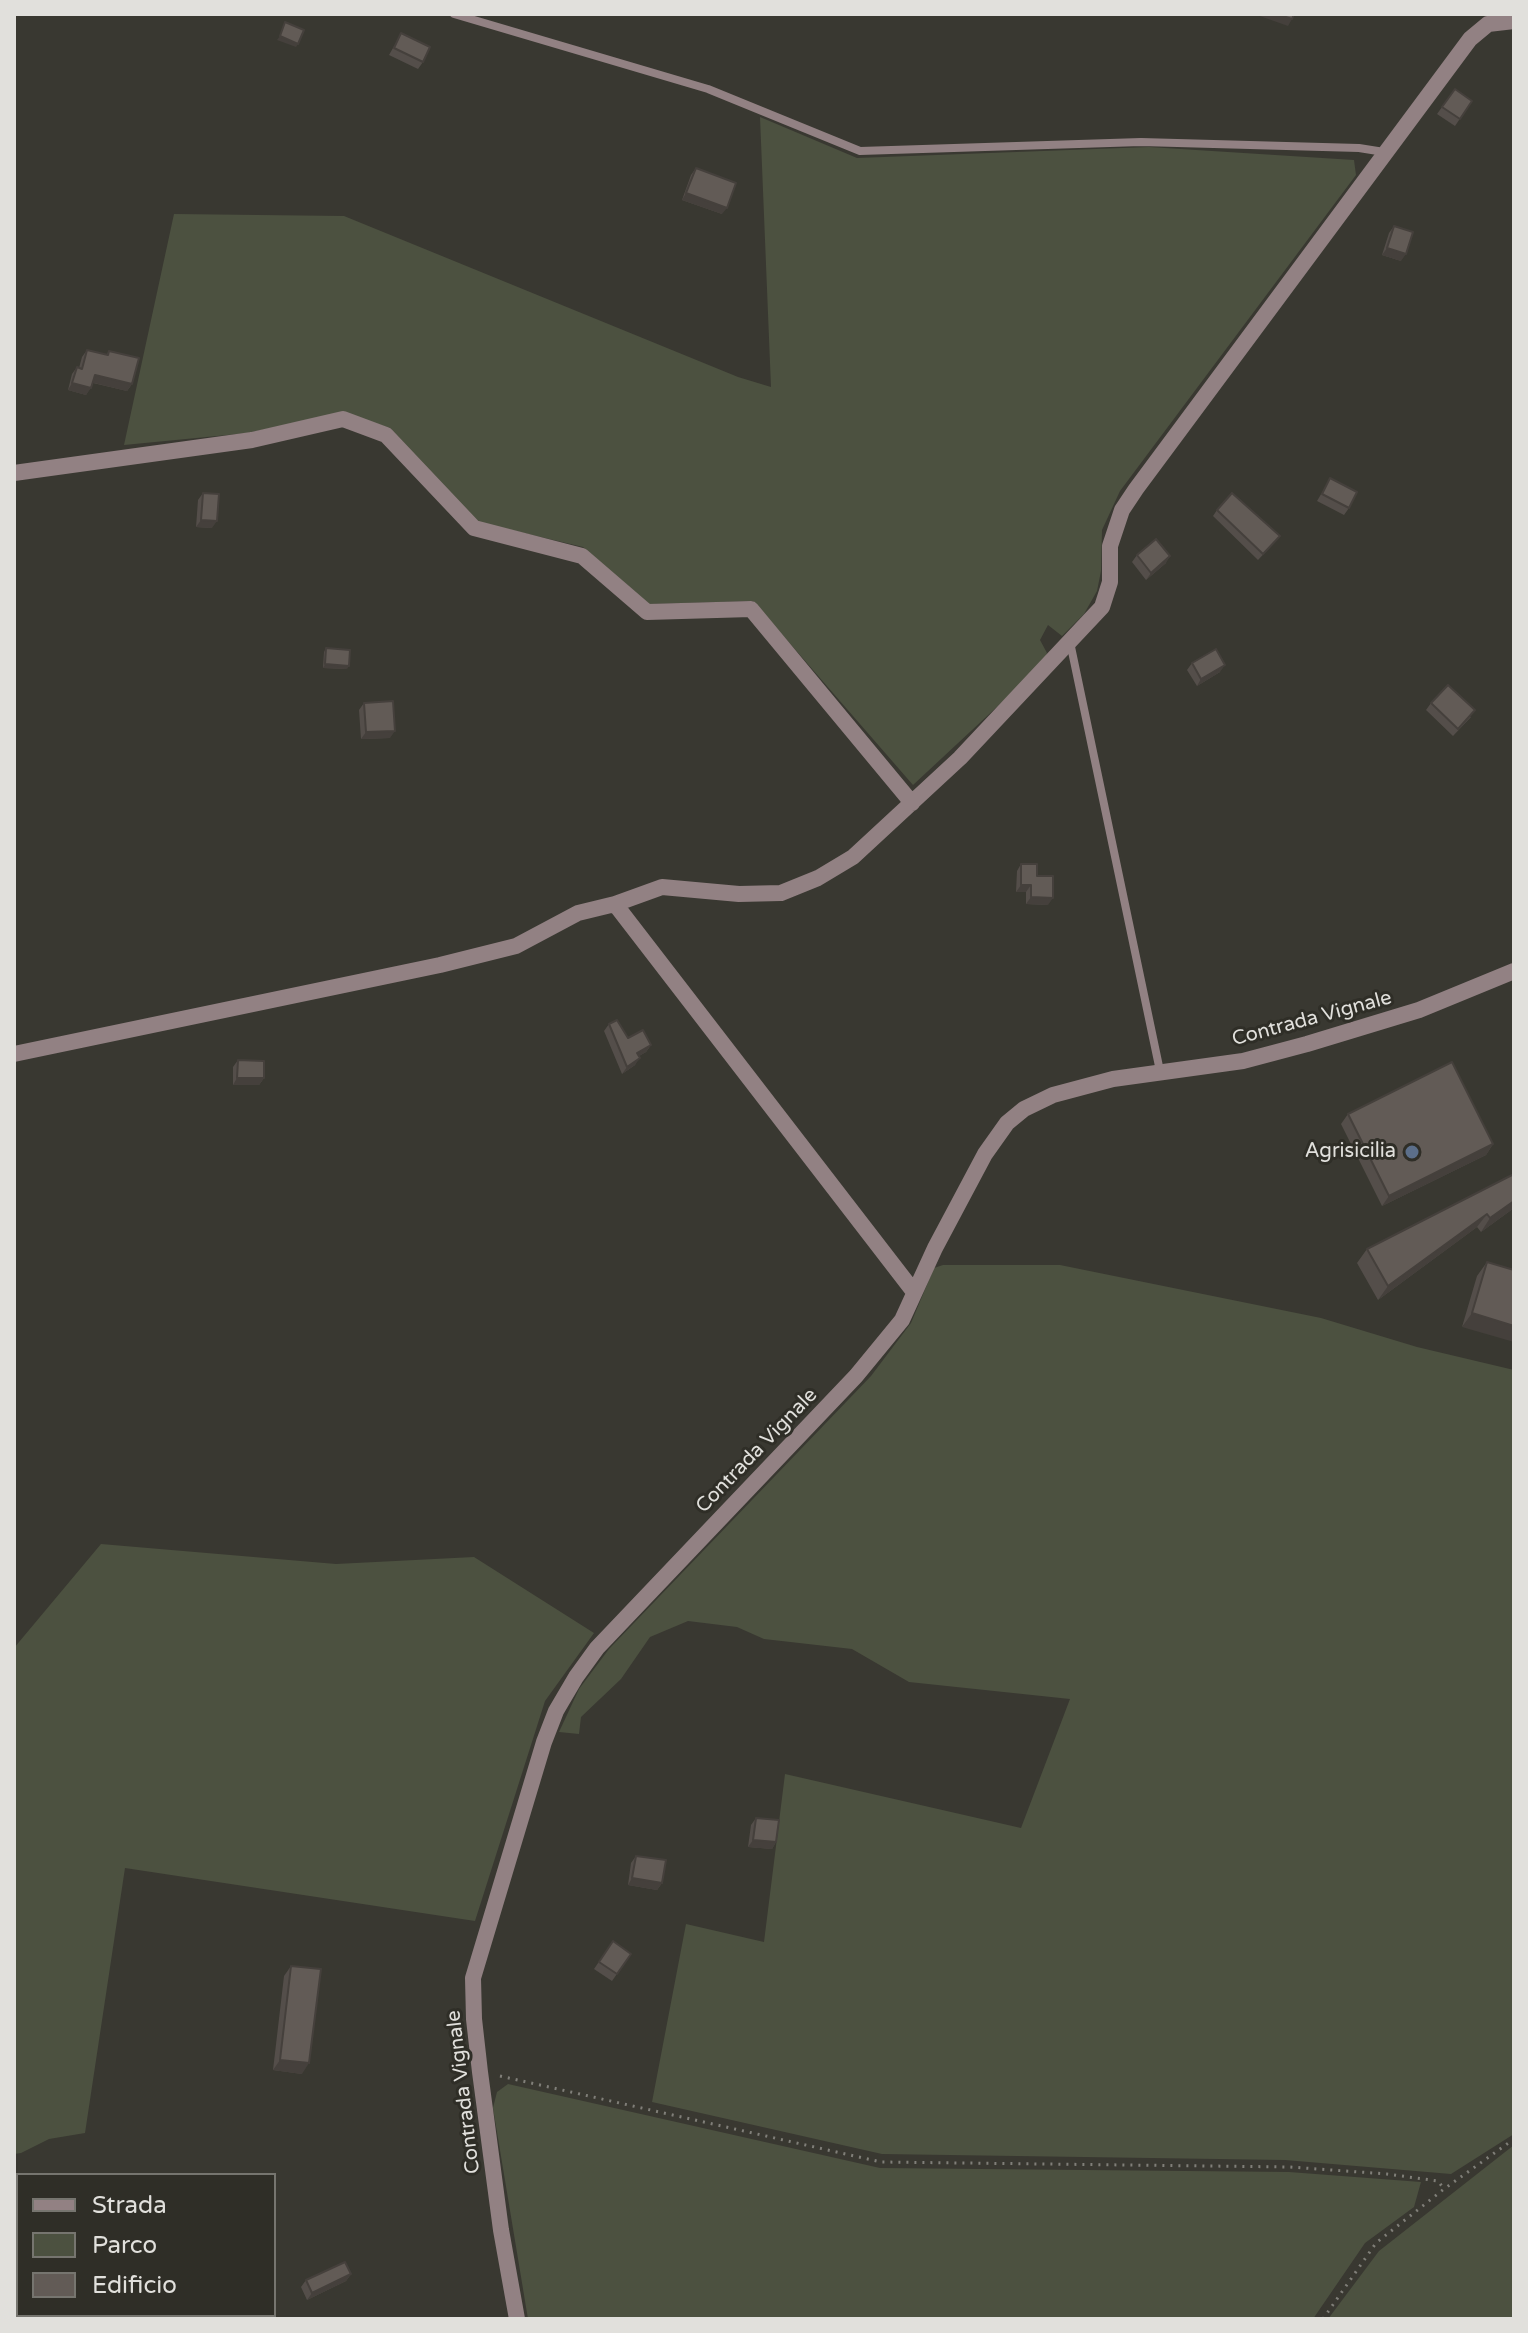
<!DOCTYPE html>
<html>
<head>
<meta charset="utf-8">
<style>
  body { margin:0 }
  #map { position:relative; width:1528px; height:2333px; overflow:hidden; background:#393831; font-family:"Varela Round",sans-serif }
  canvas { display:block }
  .frame { position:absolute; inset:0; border:16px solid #e1e0dc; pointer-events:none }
  .legend { position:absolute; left:16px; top:2173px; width:260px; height:144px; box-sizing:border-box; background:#2f2e27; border:2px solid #76756f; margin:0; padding:10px 14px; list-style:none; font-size:24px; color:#e1e0dc }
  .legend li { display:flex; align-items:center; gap:16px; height:40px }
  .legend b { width:40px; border:2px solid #76756f }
</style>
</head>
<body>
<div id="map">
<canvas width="1528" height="2333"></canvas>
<div class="frame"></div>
<ul class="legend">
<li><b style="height:10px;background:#928183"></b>Strada</li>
<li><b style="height:22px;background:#4c5140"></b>Parco</li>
<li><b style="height:22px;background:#625b56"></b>Edificio</li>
</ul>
</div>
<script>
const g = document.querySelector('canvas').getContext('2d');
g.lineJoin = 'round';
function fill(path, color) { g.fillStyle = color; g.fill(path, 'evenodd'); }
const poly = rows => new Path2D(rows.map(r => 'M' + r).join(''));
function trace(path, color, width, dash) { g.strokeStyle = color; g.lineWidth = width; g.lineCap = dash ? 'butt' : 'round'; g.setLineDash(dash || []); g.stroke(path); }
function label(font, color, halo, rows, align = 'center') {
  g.font = font + ' "Varela Round",sans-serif'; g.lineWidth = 6; g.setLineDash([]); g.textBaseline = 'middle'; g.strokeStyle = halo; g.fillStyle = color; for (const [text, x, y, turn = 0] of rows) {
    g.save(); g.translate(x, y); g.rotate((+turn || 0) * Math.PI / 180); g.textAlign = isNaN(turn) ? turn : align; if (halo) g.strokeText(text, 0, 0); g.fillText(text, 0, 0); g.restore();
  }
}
fill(poly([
  [760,117,857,158,1149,147,1354,160,1356,175,1120,491,1102,530,1101,571,1097,591,1084,614,1062,636,1048,625,1040,640,1047,653,1044,663,913,785,753,601,649,604,583,547,473,521,390,428,342,413,248,433,124,445,174,214,344,216,738,377,771,387],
  [943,1265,1060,1265,1321,1318,1417,1347,1514,1370,1514,2134,1451,2174,1285,2160,882,2154,652,2102,686,1924,764,1942,785,1774,1021,1828,1070,1699,909,1682,852,1649,764,1639,737,1627,688,1621,650,1637,621,1679,581,1717,579,1734,559,1732,579,1689,609,1649,871,1376,911,1323,934,1268],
  [101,1544,336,1564,474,1557,594,1633,545,1701,475,1921,125,1868,85,2133,49,2139,21,2153,14,2154,14,1648],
  [508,2084,880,2168,1289,2172,1421,2182,1414,2207,1365,2243,1313,2319,528,2319,493,2108,497,2092],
  [1514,2145,1514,2319,1328,2319,1379,2251]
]), '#4c5140');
trace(poly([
  [500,2076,881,2162,1290,2167,1387,2174,1438,2181,1444,2189],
  [1323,2319,1376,2243,1444,2189,1514,2139]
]), '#807f79', 3, [2, 6]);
trace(poly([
  [454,14,708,89,860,151,1141,142,1359,148,1384,152],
  [1070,642,1160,1071]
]), '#928183', 8);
trace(poly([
  [14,473,252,440,343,419,386,435,474,528,582,556,647,612,751,609,912,803],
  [615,904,914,1292],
  [14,1054,440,965,516,946,578,913,615,904,662,887,739,894,781,893,818,878,853,857,960,758,1102,607,1110,582,1110,546,1122,510,1136,489,1470,39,1488,24,1514,21],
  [517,2319,501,2230,480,2072,474,2019,473,1978,544,1742,556,1711,576,1677,597,1648,856,1376,902,1320,935,1248,985,1154,1007,1123,1024,1109,1053,1095,1113,1079,1243,1061,1307,1044,1419,1010,1514,971]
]), '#928183', 16);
fill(poly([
  [401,34,423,62,418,69,389,55],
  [1455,89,1472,101,1455,126,1437,114],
  [696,168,722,214,682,200,691,175],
  [1394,226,1401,261,1382,255,1389,233],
  [87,350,106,355,109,351,132,384,127,391,93,383,86,395,68,390,72,374,77,367,79,368,82,357],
  [1330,479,1349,508,1344,515,1317,501],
  [203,493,212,528,196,527,198,500],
  [1217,510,1275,542,1258,560,1213,516],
  [1137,555,1166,563,1146,580,1132,562],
  [326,648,347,669,323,668,324,652],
  [1192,663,1220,672,1197,686,1187,670],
  [364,703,390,738,361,739,359,710],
  [1431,703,1471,717,1453,736,1426,710],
  [1021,864,1037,876,1048,905,1026,904,1026,892,1016,892,1017,871],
  [609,1024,628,1038,651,1045,646,1052,639,1056,635,1065,622,1074,604,1031],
  [238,1060,264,1078,259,1085,233,1085,233,1067],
  [1348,1114,1493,1144,1486,1155,1382,1206,1341,1124],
  [1514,1174,1514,1208,1481,1232,1477,1227,1378,1300,1357,1263,1367,1249],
  [1487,1262,1514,1270,1462,1327,1477,1276],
  [756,1818,776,1842,772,1849,748,1847,751,1825],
  [636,1856,662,1883,657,1890,628,1885,631,1863],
  [613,1941,631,1954,612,1981,594,1969],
  [291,1966,302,2074,273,2070,284,1976],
  [351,2274,346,2281,307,2300,301,2287,306,2280]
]), '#544e4a');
fill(poly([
  [1258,14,1277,14,1292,19,1288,26,1257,15],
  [280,36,298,44,296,47,277,40],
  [686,193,727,208,722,214,682,200],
  [1387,248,1406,254,1401,261,1382,255],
  [95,375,132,384,127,391,90,382],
  [72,383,91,388,86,395,68,390],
  [201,520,217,521,212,528,196,527],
  [1170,556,1166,563,1146,580,1151,573],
  [325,664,349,666,347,669,323,668],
  [1225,665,1220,672,1197,686,1201,679],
  [395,731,390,738,361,739,366,732],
  [1021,885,1031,885,1026,892,1016,892],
  [1031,897,1053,898,1048,905,1026,904],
  [651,1045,646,1052,632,1060,637,1053],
  [640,1058,635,1065,622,1074,627,1067],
  [237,1078,264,1078,259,1085,233,1085],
  [1493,1144,1486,1155,1382,1206,1389,1196],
  [1514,1201,1514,1208,1481,1232,1490,1218],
  [1487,1214,1477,1227,1378,1300,1388,1286],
  [1472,1313,1514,1326,1514,1342,1462,1327],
  [753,1840,776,1842,772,1849,748,1847],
  [632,1878,662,1883,657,1890,628,1885],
  [280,2060,309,2063,302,2074,273,2070],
  [351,2274,346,2281,307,2300,312,2293]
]), '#45403c');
const building = poly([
  [1277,14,1294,14,1292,19,1277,14],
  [285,22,304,30,298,44,280,36,285,22],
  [401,33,430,47,423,62,394,48,401,33],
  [1455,89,1472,101,1460,119,1442,107,1455,89],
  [696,168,736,183,727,208,686,193,696,168],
  [1394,226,1413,232,1406,254,1387,248,1394,226],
  [87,350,108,355,109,351,139,358,132,384,95,375,91,388,72,383,77,367,82,369,87,350],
  [1330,478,1357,492,1349,508,1322,494,1330,478],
  [203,493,219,494,217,521,201,520,203,493],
  [1232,493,1280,536,1263,554,1217,510,1232,493],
  [1156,539,1170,556,1151,573,1137,555,1156,539],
  [326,648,350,650,349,666,325,664,326,648],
  [1216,649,1225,665,1201,679,1192,663,1216,649],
  [1448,685,1475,710,1458,729,1431,703,1448,685],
  [393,701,395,731,366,732,364,703,393,701],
  [1021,864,1037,864,1037,876,1053,876,1053,898,1031,897,1031,885,1021,885,1021,864],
  [617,1020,628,1038,643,1030,651,1045,637,1053,640,1058,627,1067,609,1024,617,1020],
  [238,1060,264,1061,264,1078,237,1078,238,1060],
  [1452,1062,1493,1144,1389,1196,1348,1114,1452,1062],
  [1514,1174,1514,1201,1490,1218,1487,1214,1388,1286,1367,1249,1514,1174],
  [1487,1262,1514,1270,1514,1326,1472,1313,1487,1262],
  [756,1818,779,1820,776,1842,753,1840,756,1818],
  [636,1856,666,1860,662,1883,632,1878,636,1856],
  [613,1941,631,1954,617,1974,599,1962,613,1941],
  [291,1966,321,1969,309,2063,280,2060,291,1966],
  [345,2262,351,2274,312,2293,306,2280,345,2262],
  [14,2307,18,2308,18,2315,37,2315,35,2319,14,2319,14,2307]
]);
fill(building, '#625b56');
trace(building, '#45403c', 2);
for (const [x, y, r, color] of [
  [1412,1152,8,"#5c6f8a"]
]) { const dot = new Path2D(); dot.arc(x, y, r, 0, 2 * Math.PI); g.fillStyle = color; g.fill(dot); trace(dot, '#2f2e27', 3); }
label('20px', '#e1e0dc', '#2f2e27', [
  ["Contrada Vignale",1312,1019,-15],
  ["Contrada Vignale",757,1451,-46],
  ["Contrada Vignale",464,2092,-97]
]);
label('20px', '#e1e0dc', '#2f2e27', [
  ["Agrisicilia",1396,1152]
], 'right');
</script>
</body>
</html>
